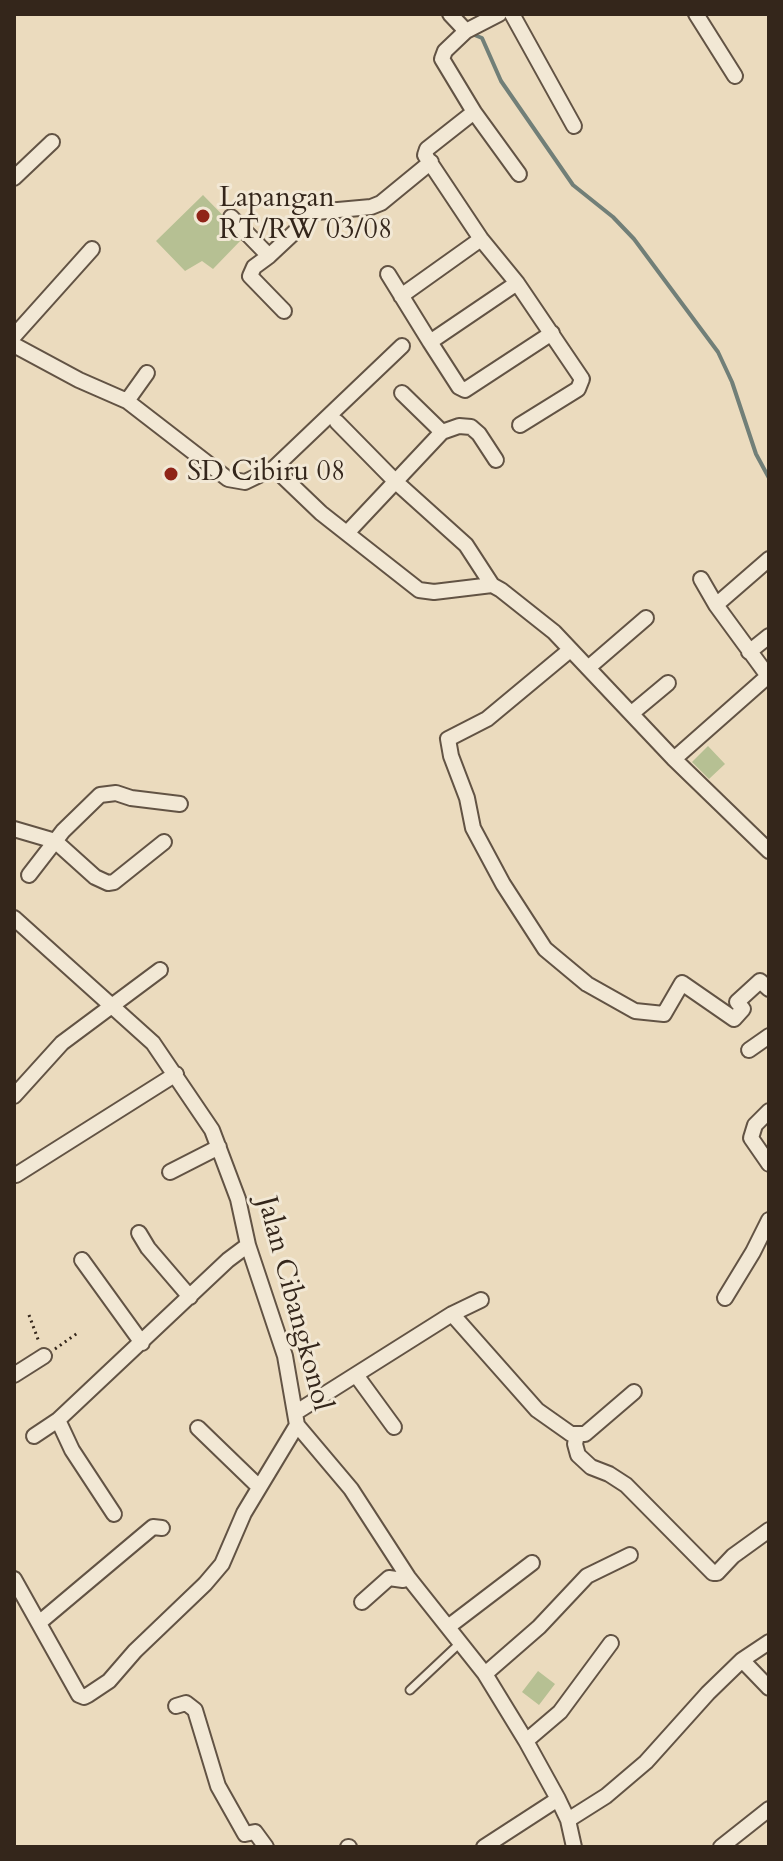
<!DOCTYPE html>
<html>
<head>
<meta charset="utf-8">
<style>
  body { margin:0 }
  #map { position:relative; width:783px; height:1861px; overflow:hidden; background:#ebdbbe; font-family:Cardo,serif }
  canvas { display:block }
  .frame { position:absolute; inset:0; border:16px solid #34261b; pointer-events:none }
</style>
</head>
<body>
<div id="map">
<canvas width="783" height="1861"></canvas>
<div class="frame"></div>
</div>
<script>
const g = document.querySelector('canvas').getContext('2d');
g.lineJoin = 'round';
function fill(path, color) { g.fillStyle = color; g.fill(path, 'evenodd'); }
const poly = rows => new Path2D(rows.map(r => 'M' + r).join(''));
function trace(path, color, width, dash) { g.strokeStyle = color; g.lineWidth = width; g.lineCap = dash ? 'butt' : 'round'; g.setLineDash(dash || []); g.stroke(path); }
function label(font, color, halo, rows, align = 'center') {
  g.font = font + ' Cardo,serif'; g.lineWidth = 6; g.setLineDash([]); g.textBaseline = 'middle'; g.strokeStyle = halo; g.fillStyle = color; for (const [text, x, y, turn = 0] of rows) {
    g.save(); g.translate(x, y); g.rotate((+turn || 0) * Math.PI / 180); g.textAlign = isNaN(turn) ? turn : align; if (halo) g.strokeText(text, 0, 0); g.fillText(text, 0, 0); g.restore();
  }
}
fill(poly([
  [203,195,244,237,213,269,202,261,185,271,156,241],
  [708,746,725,764,709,779,692,762],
  [538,1671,555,1684,539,1705,522,1692]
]), '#b6c093');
trace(poly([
  [472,34,482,38,501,81,573,185,613,217,634,239,718,352,732,382,756,454,769,478]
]), '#717f78', 4);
const service = poly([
  [410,1690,460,1643]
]);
const minor = poly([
  [450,14,466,31,499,14],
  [512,14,574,126],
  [696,14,735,76],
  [466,31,445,51,442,59,474,112,427,149,425,155,481,239,517,283,582,379,578,389,520,425],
  [474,112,519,174],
  [14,178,52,142],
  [231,217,269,256,316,212,371,207,381,203,431,162],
  [269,256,254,267,250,276,284,311],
  [388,274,430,342],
  [517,283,430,342,459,387,465,390,552,333],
  [401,296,481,239],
  [14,336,92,249],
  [14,345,79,380,127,401,228,479,245,482,274,468,321,513,419,590,434,592,492,585,501,590,554,632,674,759,769,851],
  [402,393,442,432],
  [127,401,147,373],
  [337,422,396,482,466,545,492,585],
  [274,468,402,346],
  [347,533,442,432,459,426,471,427,479,434,496,460],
  [716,605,769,559],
  [570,650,487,719,448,739,451,756,467,798,473,828,503,884,545,949,587,984,635,1011,664,1014,682,983,734,1019,743,1009,737,1002,760,981,769,989],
  [749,652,769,636],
  [588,668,646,618],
  [632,713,668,683],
  [674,759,768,676,716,605,701,579],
  [14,829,55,841,95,877,108,883,114,882,164,842],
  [29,875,63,831,100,795,116,793,131,798,180,804],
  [14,918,153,1043,212,1130,238,1199,248,1245,285,1356,297,1425,351,1489,408,1577,485,1674,526,1741,558,1799,568,1820,574,1847],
  [749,1050,769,1036],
  [14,1096,62,1043,160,970],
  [769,1111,755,1125,751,1138,769,1164],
  [170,1172,219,1147],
  [16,1175,176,1074],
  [139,1233,148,1248,190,1297],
  [82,1260,142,1343],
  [725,1298,753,1252,769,1220],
  [452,1314,537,1410,571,1434,585,1434,634,1392],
  [14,1375,44,1356],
  [356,1375,394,1427],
  [295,1413,452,1314,481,1300],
  [198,1428,259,1487],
  [577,1435,575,1444,578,1455,591,1467,609,1474,626,1485,713,1573,717,1573,733,1556,769,1530],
  [34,1436,58,1420],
  [114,1514,72,1450,58,1420,228,1260,248,1245],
  [14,1579,79,1695,84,1697,88,1695,109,1681,135,1651,205,1584,222,1564,244,1513,297,1425],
  [362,1602,389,1578,403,1580,408,1577],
  [40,1622,153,1527,162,1528],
  [448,1627,532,1563],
  [742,1660,769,1688],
  [485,1674,539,1627,587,1576,630,1555],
  [176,1706,186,1703,195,1710,218,1786,245,1834,255,1832,266,1847],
  [526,1741,560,1712,611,1643],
  [568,1820,606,1796,646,1762,708,1693,742,1660,769,1642],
  [348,1847,349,1847],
  [484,1847,558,1799],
  [721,1847,769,1809]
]);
trace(service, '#625344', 11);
trace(minor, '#625344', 18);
trace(poly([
  [29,1315,39,1342],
  [55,1349,79,1332]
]), '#34261b', 3, [2, 4]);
trace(service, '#f2e8d5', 7);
trace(minor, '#f2e8d5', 14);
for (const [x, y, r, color] of [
  [203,216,8,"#8f2418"],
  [171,474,8,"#8f2418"]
]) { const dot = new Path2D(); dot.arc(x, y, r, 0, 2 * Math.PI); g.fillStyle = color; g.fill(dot); trace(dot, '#f2e8d5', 3); }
label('28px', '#34261b', '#f2e8d5', [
  ["Lapangan",219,200],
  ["RT/RW 03/08",219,232],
  ["SD Cibiru 08",187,474]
], 'left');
label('28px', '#34261b', '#f2e8d5', [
  ["Jalan Cibangkonol",293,1304,75]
]);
</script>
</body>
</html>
